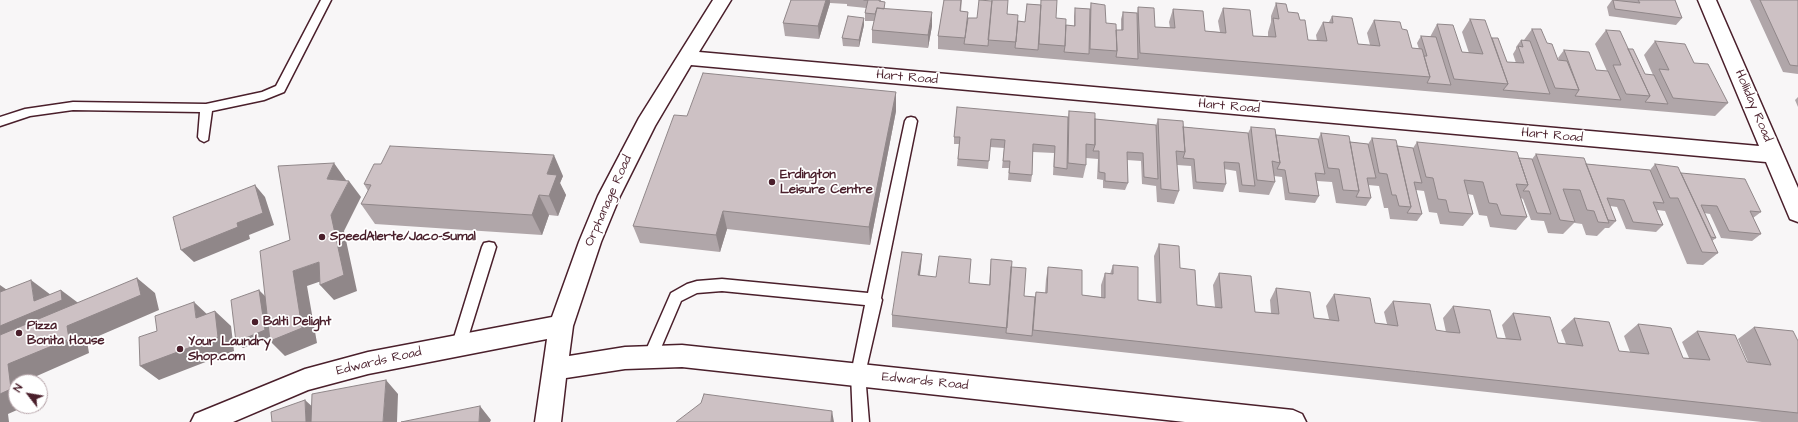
<!DOCTYPE html>
<html>
<head>
<meta charset="utf-8">
<style>
  body { margin:0 }
  #map { position:relative; width:1798px; height:422px; overflow:hidden; background:#f8f6f7; font-family:"Architects Daughter",sans-serif }
  canvas { display:block }
  .north { position:absolute; left:8px; top:374px; width:40px; height:40px; box-sizing:border-box; background:#fff; border:1px solid #b7a5aa; border-radius:50%; rotate:301deg; font-size:11px; font-weight:700; line-height:16px; text-align:center; color:#4a1f2b }
  .north::after { content:''; display:block; margin:auto; width:14px; height:18px; background:#4a1f2b; clip-path:polygon(50% 0,100% 100%,50% 72%,0 100%) }
</style>
</head>
<body>
<div id="map">
<canvas width="1798" height="422"></canvas>
<div class="north">N</div>
</div>
<script>
const g = document.querySelector('canvas').getContext('2d');
g.lineJoin = 'round';
const poly = rows => new Path2D(rows.map(r => 'M' + r).join(''));
function trace(path, color, width, dash) { g.strokeStyle = color; g.lineWidth = width; g.lineCap = dash ? 'butt' : 'round'; g.setLineDash(dash || []); g.stroke(path); }
function fill(path, color) { g.fillStyle = color; g.fill(path, 'evenodd'); }
function label(font, color, halo, rows, align = 'center') {
  g.font = font + ' "Architects Daughter",sans-serif'; g.lineWidth = 3.5; g.setLineDash([]); g.textBaseline = 'middle'; g.strokeStyle = halo; g.fillStyle = color; for (const [text, x, y, turn = 0] of rows) {
    g.save(); g.translate(x, y); g.rotate((+turn || 0) * Math.PI / 180); g.textAlign = isNaN(turn) ? turn : align; if (halo) g.strokeText(text, 0, 0); g.fillText(text, 0, 0); g.restore();
  }
}
const lane = poly([
  [321,0,331,0,284,92,264,100,212,111,208,140,204,142,200,140,198,137,200,112,73,110,30,116,0,126,0,117,25,109,73,102,206,104,262,92,276,86,321,0],
  [911,117,915,118,917,121,881,298,882,300,865,374,869,422,853,422,851,374,865,305,722,291,697,293,681,301,655,362,650,363,645,362,643,357,671,293,687,284,697,281,722,279,868,293,905,121,907,118,911,117],
  [489,242,494,243,496,247,466,344,464,348,459,350,454,348,452,344,482,247,484,243,489,242]
]);
const street = poly([
  [713,0,731,0,699,52,1759,146,1698,0,1716,0,1798,188,1798,222,1790,219,1766,162,691,65,655,126,620,196,601,242,573,326,569,356,625,347,682,345,1293,410,1302,414,1306,422,1185,422,682,367,625,369,566,378,561,422,535,422,547,339,368,374,308,390,233,422,191,422,195,414,305,369,368,352,552,317,579,242,598,196,639,118,713,0]
]);
trace(lane, '#4a1f2b', 3);
trace(street, '#4a1f2b', 3);
fill(lane, '#fff');
fill(street, '#fff');
fill(poly([
  [791,0,881,0,881,1,885,9,932,26,928,48,872,43,872,30,874,21,865,21,865,13,866,8,847,6,847,4,830,3,819,39,785,36,783,23],
  [944,0,962,0,961,11,968,12,968,18,977,18,1007,14,1018,21,1025,22,1027,4,1041,5,1041,0,1056,18,1066,25,1074,26,1074,16,1075,8,1090,9,1091,3,1106,23,1116,30,1121,30,1121,19,1123,12,1137,13,1138,7,1155,27,1170,28,1169,22,1173,9,1205,31,1220,32,1218,21,1223,8,1253,36,1268,37,1268,32,1271,22,1271,16,1276,3,1288,12,1300,20,1308,40,1317,41,1316,35,1323,22,1329,22,1332,16,1358,44,1370,45,1367,33,1374,20,1402,29,1412,48,1419,49,1417,43,1421,36,1430,37,1437,24,1462,52,1469,53,1462,32,1470,19,1492,38,1507,62,1516,63,1513,54,1516,49,1516,47,1521,40,1524,40,1532,29,1547,43,1558,60,1559,60,1558,58,1564,50,1596,70,1607,71,1595,44,1606,30,1628,49,1645,74,1653,75,1644,55,1655,41,1694,63,1728,103,1715,116,938,49,938,36],
  [1612,0,1675,0,1682,18,1676,25,1609,16,1607,7],
  [1750,0,1798,0,1798,74,1783,72],
  [864,18,864,25,859,47,843,46,842,38],
  [896,92,896,111,870,245,727,229,720,252,640,243,633,226,687,116],
  [1798,97,1798,107,1795,100],
  [1069,111,1095,119,1156,125,1158,119,1183,127,1248,133,1251,127,1276,135,1318,139,1321,133,1350,142,1368,144,1372,138,1397,146,1413,148,1417,142,1519,158,1532,159,1536,154,1586,164,1650,170,1655,164,1681,173,1761,212,1753,218,1761,234,1752,241,1721,238,1710,214,1704,213,1716,238,1712,241,1718,253,1703,265,1687,264,1665,211,1657,210,1663,225,1656,232,1626,229,1617,207,1610,206,1616,221,1609,228,1605,228,1597,236,1586,235,1582,224,1575,223,1568,203,1575,222,1563,234,1548,233,1544,221,1531,220,1523,199,1521,198,1527,217,1516,230,1490,227,1487,216,1479,215,1473,195,1468,194,1473,214,1463,226,1440,224,1437,213,1429,212,1424,191,1416,190,1422,214,1417,221,1390,219,1388,208,1384,208,1379,186,1368,185,1371,198,1366,206,1336,203,1332,182,1317,181,1319,196,1315,203,1285,200,1282,177,1274,176,1275,182,1269,195,1239,192,1236,171,1224,169,1226,184,1223,192,1193,189,1191,166,1177,165,1179,191,1174,204,1157,202,1156,185,1156,186,1142,184,1141,161,1127,160,1128,183,1125,190,1103,188,1103,180,1097,179,1098,159,1086,158,1086,165,1083,178,1053,175,1054,153,1033,152,1032,175,1031,182,1008,180,1009,168,1002,168,1004,148,990,147,988,169,957,166,959,144,954,144,954,137,1068,117],
  [563,176,560,183,566,195,558,216,549,215,542,235,375,224,361,204,368,191,364,184],
  [1159,244,1180,268,1197,305,1215,307,1213,285,1219,273,1255,312,1271,313,1270,300,1276,288,1314,318,1329,319,1326,306,1334,294,1375,323,1387,324,1384,312,1393,301,1436,330,1446,332,1443,318,1453,306,1497,338,1506,339,1502,325,1513,313,1558,343,1566,344,1561,330,1574,318,1619,351,1630,352,1624,336,1638,324,1683,358,1689,358,1682,342,1697,331,1748,362,1738,339,1754,327,1798,341,1798,422,1762,422,892,327,892,315,922,254,921,266,920,275,969,283,989,285,991,259,1011,267,1024,296,1035,297,1036,292,1045,293,1046,279,1048,267,1082,295,1101,297,1101,285,1105,273,1110,274,1113,265,1138,300,1156,302,1154,256]
]), '#b0a6a9');
fill(poly([
  [826,0,830,0,830,3,819,39,818,26],
  [932,12,932,26,928,48,928,35],
  [864,18,864,25,859,47,859,40],
  [896,92,896,111,870,245,869,227],
  [554,155,563,176,560,183,566,195,558,216,549,196,547,174],
  [334,163,346,180,339,196,327,179],
  [349,181,361,197,344,231,357,291,334,300,320,285,331,215],
  [255,185,265,197,274,225,249,235,250,239,194,262,181,250,237,223],
  [539,195,549,215,542,235,532,215],
  [723,211,727,229,720,252,716,235],
  [922,254,921,266,918,287,918,275],
  [319,262,333,277,307,286,317,343,285,356,270,341,293,271],
  [137,278,155,293,159,310,87,341,89,353,30,379,31,382,16,382,16,406,26,406,8,414,9,422,0,422,0,394,8,364],
  [31,280,51,295,61,290,81,305,0,358,0,326,34,301],
  [0,285,20,299,0,292],
  [259,290,266,297,271,337,243,348,236,342],
  [194,302,210,317,196,318],
  [215,311,231,326,234,351,159,380,140,366],
  [386,380,398,394,397,422,383,422],
  [305,400,316,410,317,422,306,422],
  [480,406,491,420,490,422,479,422],
  [832,411,834,422,831,422]
]), '#908789');
const building = poly([
  [791,0,826,0,818,26,783,23,791,0],
  [864,0,879,0,879,1,885,2,884,9,877,8,875,14,865,13,868,0,864,0],
  [944,0,961,0,960,11,968,12,965,38,938,36,944,0],
  [979,0,992,1,988,46,964,44,968,18,977,18,979,0],
  [992,0,1008,0,1007,14,1018,15,1016,42,988,40,992,0],
  [1041,0,1057,0,1056,18,1066,19,1065,46,1039,44,1041,0],
  [1613,0,1640,3,1638,0,1675,0,1682,18,1615,9,1613,0],
  [1760,0,1798,0,1798,66,1790,65,1760,0],
  [1091,3,1105,5,1106,23,1116,24,1117,51,1090,49,1091,3],
  [1276,3,1286,4,1288,12,1298,13,1300,20,1305,20,1308,40,1327,41,1323,22,1333,23,1332,16,1352,18,1358,44,1380,46,1374,20,1400,22,1402,29,1407,30,1412,48,1422,49,1430,77,1140,53,1138,7,1154,8,1155,27,1175,28,1173,9,1203,11,1205,31,1226,33,1223,8,1250,10,1253,36,1276,37,1273,18,1279,19,1276,3],
  [1027,4,1041,5,1038,50,1015,48,1018,21,1025,22,1027,4],
  [877,8,932,12,928,35,872,30,877,8],
  [1075,8,1090,9,1089,54,1064,52,1065,46,1066,25,1075,26,1075,8],
  [1123,12,1137,13,1138,59,1116,57,1117,51,1116,30,1123,30,1123,12],
  [848,16,864,18,859,40,842,38,848,16],
  [1470,19,1485,20,1508,84,1454,79,1437,24,1453,25,1462,52,1483,54,1470,19],
  [1532,29,1541,29,1547,43,1552,44,1558,60,1567,61,1579,90,1555,88,1532,29],
  [1606,30,1620,31,1650,96,1626,94,1613,65,1621,65,1606,30],
  [1421,36,1436,37,1451,85,1427,83,1430,77,1424,56,1427,56,1421,36],
  [1492,38,1498,38,1507,62,1524,63,1518,46,1523,47,1521,40,1530,41,1550,94,1503,90,1508,84,1492,38],
  [1655,41,1685,44,1694,63,1708,64,1728,103,1673,98,1659,69,1669,70,1655,41],
  [1628,49,1633,49,1645,74,1654,75,1668,104,1645,102,1650,96,1628,49],
  [1564,50,1589,52,1596,70,1608,71,1621,100,1575,96,1579,90,1564,50],
  [703,73,896,92,869,227,723,211,716,235,633,226,674,115,687,116,703,73],
  [957,107,1068,117,1067,169,1054,167,1055,146,1033,144,1032,175,1009,173,1010,161,1003,161,1005,140,991,139,989,161,958,159,960,137,954,137,957,107],
  [1069,111,1095,113,1095,145,1086,144,1086,165,1068,163,1069,111],
  [1095,119,1156,125,1158,179,1144,177,1143,153,1127,152,1128,183,1105,181,1105,173,1099,172,1099,151,1093,151,1095,145,1095,119],
  [1158,119,1183,121,1185,152,1176,151,1179,191,1161,189,1158,119],
  [1183,127,1248,133,1255,186,1242,185,1239,163,1224,162,1226,184,1196,182,1194,159,1183,158,1185,152,1183,127],
  [1251,127,1275,129,1280,163,1272,161,1275,182,1257,180,1251,127],
  [1321,133,1349,136,1359,191,1343,190,1339,169,1328,168,1321,133],
  [1276,135,1318,139,1325,174,1315,173,1319,196,1289,193,1285,170,1277,169,1280,163,1276,135],
  [1372,138,1396,140,1411,207,1399,206,1396,195,1392,195,1387,174,1379,173,1372,138],
  [1350,142,1368,144,1376,178,1367,178,1371,198,1356,197,1359,191,1350,142],
  [1417,142,1517,152,1528,185,1516,184,1527,217,1501,215,1497,204,1489,203,1483,182,1464,180,1473,214,1449,212,1446,200,1438,199,1433,178,1426,177,1417,142],
  [390,146,554,155,547,174,557,175,549,196,539,195,532,215,361,204,371,185,364,184,374,164,381,164,390,146],
  [1397,146,1413,148,1422,183,1414,182,1422,214,1407,213,1411,207,1397,146],
  [1536,154,1584,158,1609,223,1598,222,1594,211,1587,210,1580,190,1563,189,1575,222,1560,220,1536,154],
  [1519,158,1532,159,1551,214,1537,213,1529,191,1523,191,1528,185,1519,158],
  [334,163,327,179,349,181,331,215,344,275,320,285,319,262,293,271,302,328,270,341,260,251,290,240,278,166,334,163],
  [1586,164,1650,170,1664,203,1653,202,1663,225,1633,222,1624,200,1607,198,1616,221,1608,220,1586,164],
  [1655,164,1678,167,1718,253,1702,252,1678,198,1670,198,1655,164],
  [1681,173,1745,179,1761,212,1750,211,1761,234,1729,231,1717,206,1701,205,1716,238,1711,237,1681,173],
  [255,185,263,213,237,223,238,227,181,250,173,217,255,185],
  [1159,244,1179,246,1180,268,1195,270,1197,305,1222,308,1219,273,1251,276,1255,312,1279,314,1276,288,1310,292,1314,318,1339,321,1334,294,1370,298,1375,323,1398,326,1393,301,1430,304,1436,330,1448,332,1460,333,1453,306,1490,310,1497,338,1521,340,1513,313,1550,317,1558,343,1583,346,1574,318,1592,320,1609,322,1619,351,1649,354,1638,324,1656,326,1671,328,1683,358,1710,360,1697,331,1735,335,1747,362,1771,365,1754,327,1793,331,1798,341,1798,413,1033,330,1036,292,1047,293,1048,267,1082,270,1082,295,1105,298,1105,273,1113,274,1113,265,1138,267,1138,300,1161,303,1159,244],
  [902,252,922,254,918,275,936,277,939,256,971,259,969,283,990,285,991,259,1012,261,1007,328,892,315,902,252],
  [1011,267,1026,268,1024,296,1035,297,1032,336,1006,333,1011,267],
  [137,278,141,295,67,326,69,339,8,364,11,389,0,394,0,335,137,278],
  [31,280,34,301,61,290,62,300,0,326,0,292,31,280],
  [259,290,265,330,236,342,231,300,259,290],
  [194,302,196,318,215,311,218,337,140,366,139,337,157,331,155,316,194,302],
  [386,380,383,422,311,422,312,394,386,380],
  [704,394,832,411,831,422,676,422,701,403,704,394],
  [305,400,306,422,272,422,271,412,305,400],
  [480,406,479,422,401,422,480,406]
]);
fill(building, '#cdc1c4');
trace(building, '#908789', 1);
for (const [x, y, r, color] of [
  [772,182,4,"#4a1f2b"],
  [322,237,4,"#4a1f2b"],
  [255,322,4,"#4a1f2b"],
  [19,333,4,"#4a1f2b"],
  [180,349,4,"#4a1f2b"]
]) { const dot = new Path2D(); dot.arc(x, y, r, 0, 2 * Math.PI); g.fillStyle = color; g.fill(dot); trace(dot, '#fff', 1.5); }
label('13px', '#4a1f2b', '#fff', [
  ["Hart Road",907,78,5],
  ["Holliday Road",1753,106,67],
  ["Hart Road",1229,107,5],
  ["Hart Road",1552,136,5],
  ["Orphanage Road",609,201,-66],
  ["Edwards Road",379,362,-13],
  ["Edwards Road",925,382,6]
]);
label('bold 13px', '#4a1f2b', '#fff', [
  ["Erdington",780,175],
  ["Leisure Centre",780,190],
  ["SpeedAlerte/Jaco-Sumal",330,237],
  ["Balti Delight",263,322],
  ["Pizza",27,326],
  ["Bonita House",27,341],
  ["Your Laundry",188,342],
  ["Shop.com",188,357]
], 'left');
</script>
</body>
</html>
